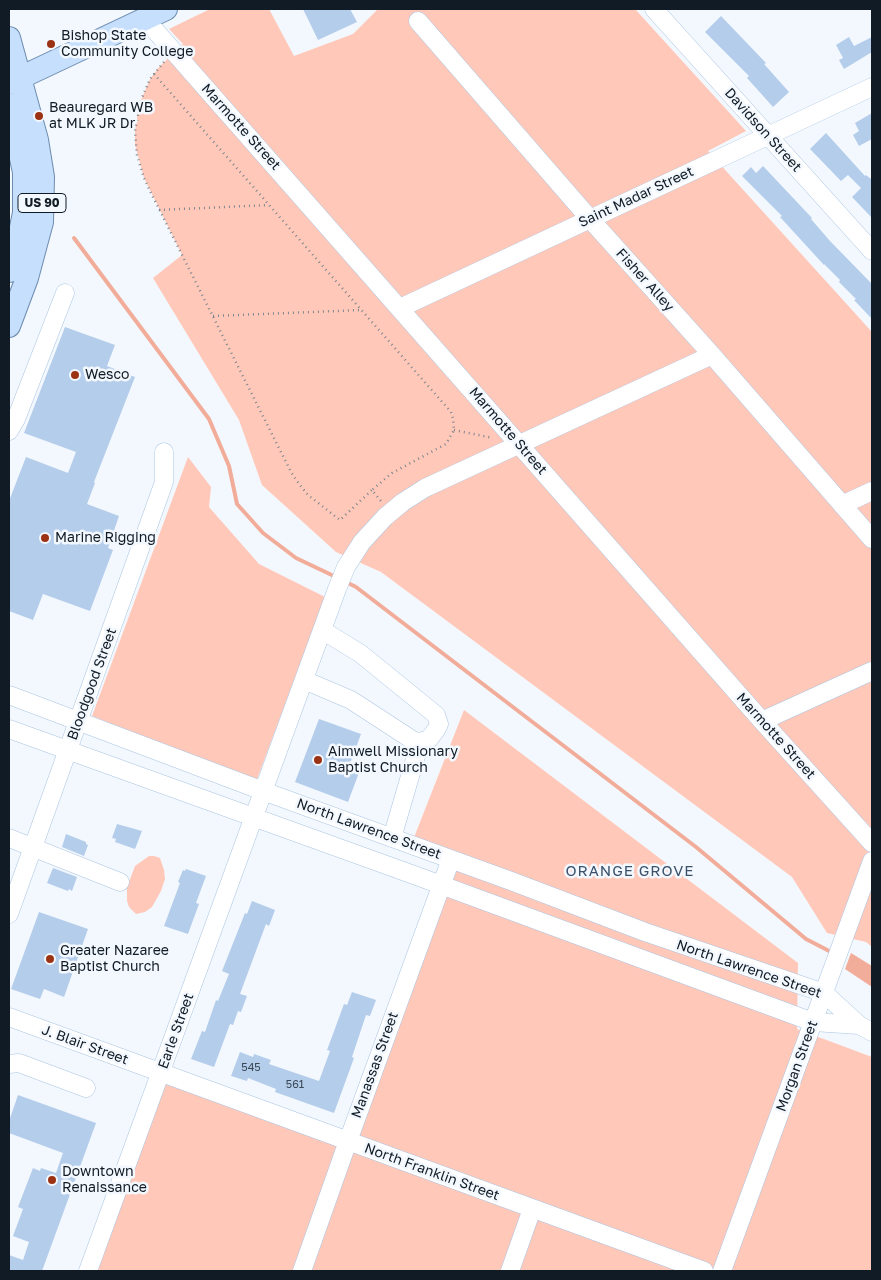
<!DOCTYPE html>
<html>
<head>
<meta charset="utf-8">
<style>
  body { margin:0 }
  #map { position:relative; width:881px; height:1280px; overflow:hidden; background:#f3f8fe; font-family:"Golos Text",sans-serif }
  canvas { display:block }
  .frame { position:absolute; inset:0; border:10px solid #111b25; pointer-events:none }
</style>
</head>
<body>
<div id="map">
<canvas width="881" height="1280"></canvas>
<div class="frame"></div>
</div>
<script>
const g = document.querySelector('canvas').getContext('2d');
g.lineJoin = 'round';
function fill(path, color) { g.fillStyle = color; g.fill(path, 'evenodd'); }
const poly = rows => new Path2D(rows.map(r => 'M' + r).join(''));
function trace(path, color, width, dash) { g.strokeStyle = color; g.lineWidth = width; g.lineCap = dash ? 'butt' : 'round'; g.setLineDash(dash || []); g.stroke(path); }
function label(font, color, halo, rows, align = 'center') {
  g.font = font + ' "Golos Text",sans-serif'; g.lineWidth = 5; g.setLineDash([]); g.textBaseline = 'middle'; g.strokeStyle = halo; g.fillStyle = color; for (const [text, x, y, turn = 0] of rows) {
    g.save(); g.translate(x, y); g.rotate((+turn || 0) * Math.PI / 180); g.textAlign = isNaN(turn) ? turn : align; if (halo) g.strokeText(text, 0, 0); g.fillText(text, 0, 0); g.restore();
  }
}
fill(poly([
  [210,9,269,9,294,56,353,34,378,9,635,9,746,131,708,151,872,332,872,947,866,942,827,933,792,877,381,572,336,552,262,485,239,420,153,278,182,255,144,178,135,145,135,131,138,111,141,100,150,79,159,67,183,44,169,29],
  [188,457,211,487,209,507,259,564,325,597,256,782,92,716],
  [464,710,798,963,797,1029,872,1057,872,1271,95,1271,164,1081,351,1151,460,858,413,840],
  [149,856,154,856,160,858,164,870,165,879,161,891,152,907,145,912,136,914,129,907,127,901,127,887,135,866]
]), '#ffc8b9');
fill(poly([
  [851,953,872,966,872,987,845,969]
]), '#f2ad9a');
trace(poly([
  [74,238,209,419,229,466,237,504,263,533,296,558,336,577],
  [344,581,356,587,696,847,806,939,833,953]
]), '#f2ad9a', 4);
fill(poly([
  [303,9,350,9,357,22,318,40],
  [721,16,766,63,764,64,789,92,773,107,747,78,749,76,705,32],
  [849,37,854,46,872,37,872,52,844,69,839,60,843,58,836,45],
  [872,113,872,139,859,146,853,135,859,131,855,123],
  [826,133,865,176,866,175,871,179,872,177,872,218,852,197,861,188,848,175,841,181,810,149],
  [763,166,812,218,811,219,830,241,872,284,872,319,854,300,856,299,839,282,840,280,824,264,824,265,780,217,782,216,742,176,751,167,756,173],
  [65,327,115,345,107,366,135,377,94,482,95,483,87,504,119,516,108,548,113,550,90,611,43,594,33,620,9,611,9,501,26,457,68,473,76,452,24,433],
  [319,719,361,734,349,766,360,770,348,802,295,782],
  [117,824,142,831,135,849,115,842,116,839,112,838],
  [66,834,86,842,86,844,88,845,84,856,62,847],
  [53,868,77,877,72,891,69,889,68,891,47,883],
  [186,869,206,876,196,903,199,904,188,934,164,926,180,883,178,882,183,870,185,871],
  [252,901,275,910,269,926,266,924,240,994,247,996,241,1012,238,1011,233,1025,230,1024,214,1067,191,1059,202,1031,205,1032,216,1000,218,1001,229,974,222,971,245,913,247,914],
  [39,912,88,929,64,997,44,989,40,999,11,989],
  [352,992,376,1000,370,1016,366,1015,352,1057,354,1058,334,1113,275,1092,276,1089,248,1078,247,1081,231,1076,240,1052,253,1057,254,1054,271,1060,269,1064,319,1081,330,1051,327,1050,333,1034,344,1004,347,1005],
  [18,1095,96,1123,42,1271,9,1271,9,1255,23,1260,29,1242,13,1236,23,1209,18,1207,33,1168,40,1171,41,1168,56,1173,63,1153,9,1133,9,1121]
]), '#b4cdeb');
const minor = poly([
  [654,9,872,251],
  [145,19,762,721,872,843],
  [418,21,590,219,712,355,872,539],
  [400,308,872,87],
  [9,431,16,419,65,293],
  [842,505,872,491],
  [304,680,351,700,414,741,420,742,429,739,436,730,439,724,436,715,361,654,322,630],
  [9,695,263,791,511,881,645,932,824,993,859,1025,872,1032],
  [762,721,872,671],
  [9,729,414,875,813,1022,859,1025],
  [9,838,120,882],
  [392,838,420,742],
  [9,914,164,482,164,452],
  [9,1017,704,1271],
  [9,1064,19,1063,86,1088],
  [88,1271,337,589,346,567,362,542,385,517,403,502,425,488,712,355],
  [302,1271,348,1141,451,859],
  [510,1271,532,1209],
  [722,1271,872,861]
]);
const major = poly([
  [9,38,37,140,43,177,42,222,27,278,9,326],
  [9,83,166,9],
  [9,104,24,172,24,213,16,251,9,271]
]);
trace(minor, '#abc5e2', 19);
trace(major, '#6d8caf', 24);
trace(poly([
  [164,62,150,79,141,100,135,131,137,155,144,178,151,193,291,472,299,484,308,495,340,520,372,490],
  [154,74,451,412,453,418,454,430,446,444,392,473,372,490,381,501],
  [159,210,269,205],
  [213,316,362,310],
  [454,430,493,438]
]), '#7e868e', 2.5, [1, 4]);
trace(minor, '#fff', 18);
trace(major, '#c5dffc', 22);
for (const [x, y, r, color] of [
  [51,44,5,"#9a3213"],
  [39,116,5,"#9a3213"],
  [75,375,5,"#9a3213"],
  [45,538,5,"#9a3213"],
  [318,760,5,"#9a3213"],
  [50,959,5,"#9a3213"],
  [52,1180,5,"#9a3213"]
]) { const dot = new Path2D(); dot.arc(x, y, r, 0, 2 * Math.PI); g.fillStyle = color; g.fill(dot); trace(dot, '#f3f8fe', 2); }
label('11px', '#3a4856', null, [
  ["545",251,1068],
  ["561",295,1085]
]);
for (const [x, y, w] of [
  [42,203,48]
]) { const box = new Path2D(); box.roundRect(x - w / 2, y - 9.5, w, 19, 4); g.fillStyle = '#f3f8fe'; g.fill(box); trace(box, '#111b25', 1); }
label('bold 12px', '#111b25', null, [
  ["US 90",42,203]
]);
label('14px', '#111b25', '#f3f8fe', [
  ["Bishop State",61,36],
  ["Community College",61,52],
  ["Beauregard WB",49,108],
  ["at MLK JR Dr",49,124],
  ["Wesco",85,375],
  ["Marine Rigging",55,538],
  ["Aimwell Missionary",328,752],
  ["Baptist Church",328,768],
  ["Greater Nazaree",60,951],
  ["Baptist Church",60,967],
  ["Downtown",62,1172],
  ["Renaissance",62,1188]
], 'left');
label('14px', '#111b25', '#f3f8fe', [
  ["Marmotte Street",241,127,48],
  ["Davidson Street",763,130,48],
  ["Saint Madar Street",636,197,-25],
  ["Fisher Alley",645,280,48],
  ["Marmotte Street",508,431,49],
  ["Bloodgood Street",92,684,-70],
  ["Marmotte Street",776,736,48],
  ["North Lawrence Street",369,829,20],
  ["North Lawrence Street",749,969,19],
  ["Earle Street",176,1031,-70],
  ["J. Blair Street",85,1045,20],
  ["Manassas Street",375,1065,-70],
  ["Morgan Street",797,1066,-70],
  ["North Franklin Street",432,1172,20]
]);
g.letterSpacing = '1px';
label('15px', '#3c526b', '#f3f8fe', [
  ["ORANGE GROVE",630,871]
]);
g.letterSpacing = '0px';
</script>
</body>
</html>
